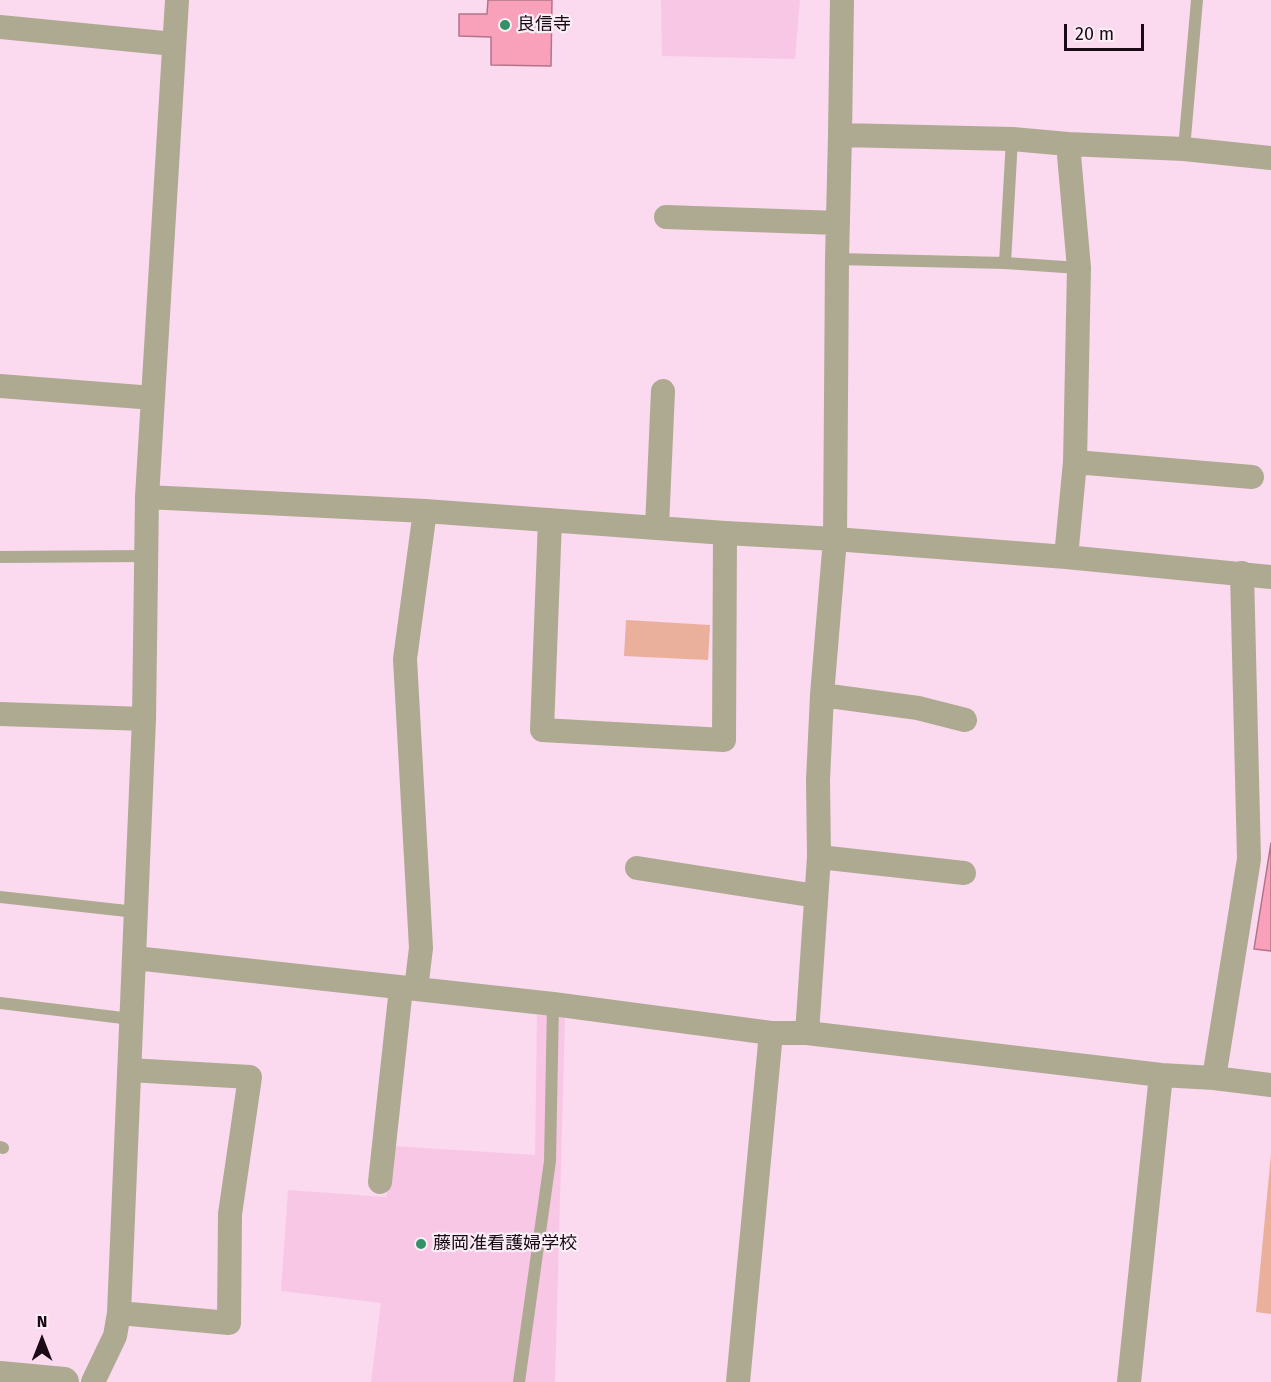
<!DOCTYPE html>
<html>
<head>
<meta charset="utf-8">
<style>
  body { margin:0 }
  #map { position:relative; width:1271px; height:1382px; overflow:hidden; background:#fbd9ee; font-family:"Fira Sans",sans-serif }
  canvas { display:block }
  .north { position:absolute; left:12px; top:1310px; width:60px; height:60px; -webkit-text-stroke:4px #f9eef5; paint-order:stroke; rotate:0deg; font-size:16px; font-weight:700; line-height:24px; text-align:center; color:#1b0915 }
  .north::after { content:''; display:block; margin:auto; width:21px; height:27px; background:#1b0915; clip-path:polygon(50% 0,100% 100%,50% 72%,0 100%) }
  .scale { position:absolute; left:1064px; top:24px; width:80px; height:27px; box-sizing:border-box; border:3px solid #1b0915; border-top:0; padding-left:8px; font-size:18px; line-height:21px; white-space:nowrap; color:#1b0915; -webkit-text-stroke:4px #f9eef5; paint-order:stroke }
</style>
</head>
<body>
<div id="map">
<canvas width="1271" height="1382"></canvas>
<div class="north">N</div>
<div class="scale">20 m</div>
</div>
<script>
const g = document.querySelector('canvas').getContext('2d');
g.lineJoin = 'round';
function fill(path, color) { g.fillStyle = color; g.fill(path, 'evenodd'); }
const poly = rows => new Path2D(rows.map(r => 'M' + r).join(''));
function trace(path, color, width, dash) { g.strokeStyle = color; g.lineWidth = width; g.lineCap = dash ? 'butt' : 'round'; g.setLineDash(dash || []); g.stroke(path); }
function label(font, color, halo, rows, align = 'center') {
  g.font = font + ' "Fira Sans","Noto Sans JP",sans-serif'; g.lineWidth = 4.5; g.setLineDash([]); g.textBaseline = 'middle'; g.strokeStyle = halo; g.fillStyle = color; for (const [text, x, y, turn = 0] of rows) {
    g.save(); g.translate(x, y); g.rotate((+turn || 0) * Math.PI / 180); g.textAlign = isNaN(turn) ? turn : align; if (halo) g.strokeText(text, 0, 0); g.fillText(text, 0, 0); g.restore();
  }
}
fill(poly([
  [661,0,800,0,795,59,662,56],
  [537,1015,565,1017,555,1382,371,1382,381,1303,281,1291,288,1190,386,1197,393,1146,535,1155]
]), '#f9c7e6');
fill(poly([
  [626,620,710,625,708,660,624,656],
  [1271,1154,1271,1314,1256,1312]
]), '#ebb09b');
const building = poly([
  [488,0,552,0,551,66,491,65,491,37,459,36,459,14,487,14,488,0],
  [1271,843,1271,951,1254,949,1271,843]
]);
fill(building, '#f9a1ba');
trace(building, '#b17587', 1.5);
trace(poly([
  [1012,139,1005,263,1079,268],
  [1184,149,1197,0],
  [837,259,1005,263],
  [0,557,147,556],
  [0,897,136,912],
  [0,1003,131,1019],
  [0,1147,3,1148],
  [519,1382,550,1161,553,1004]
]), '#adaa91', 12);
trace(poly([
  [0,27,174,44],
  [840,135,1012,139,1068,144,1184,149,1271,158],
  [666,217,838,223],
  [0,386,153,398],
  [1075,462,1252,477],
  [147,497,425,511,725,533,835,539,1066,557,1271,577],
  [550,520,542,730,724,740,725,533],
  [657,527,663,391],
  [1066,557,1075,462,1079,268,1068,144],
  [822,695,918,708,965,720],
  [0,714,144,719],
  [819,857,964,873],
  [637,868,816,896],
  [135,958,553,1004,771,1033,807,1033,1161,1075,1214,1078,1271,1085],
  [416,989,421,948,405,659,425,511],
  [807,1033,819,857,818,780,822,695,835,539,837,259,840,135,842,0],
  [1214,1078,1249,859,1242,573],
  [380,1182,401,988],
  [119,1313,229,1323,230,1214,250,1077,129,1070],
  [93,1382,115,1336,119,1313,144,719,147,497,177,0],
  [738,1382,771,1033],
  [1129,1382,1161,1075]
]), '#adaa91', 24);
trace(poly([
  [0,1376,64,1382]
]), '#adaa91', 30);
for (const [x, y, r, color] of [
  [505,25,6,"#349067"],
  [421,1244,6,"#349067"]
]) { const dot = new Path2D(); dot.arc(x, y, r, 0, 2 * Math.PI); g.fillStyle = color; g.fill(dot); trace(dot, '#f9eef5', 2); }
label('18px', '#1b0915', '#f9eef5', [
  ["良信寺",517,25],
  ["藤岡准看護婦学校",433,1244]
], 'left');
</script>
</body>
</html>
